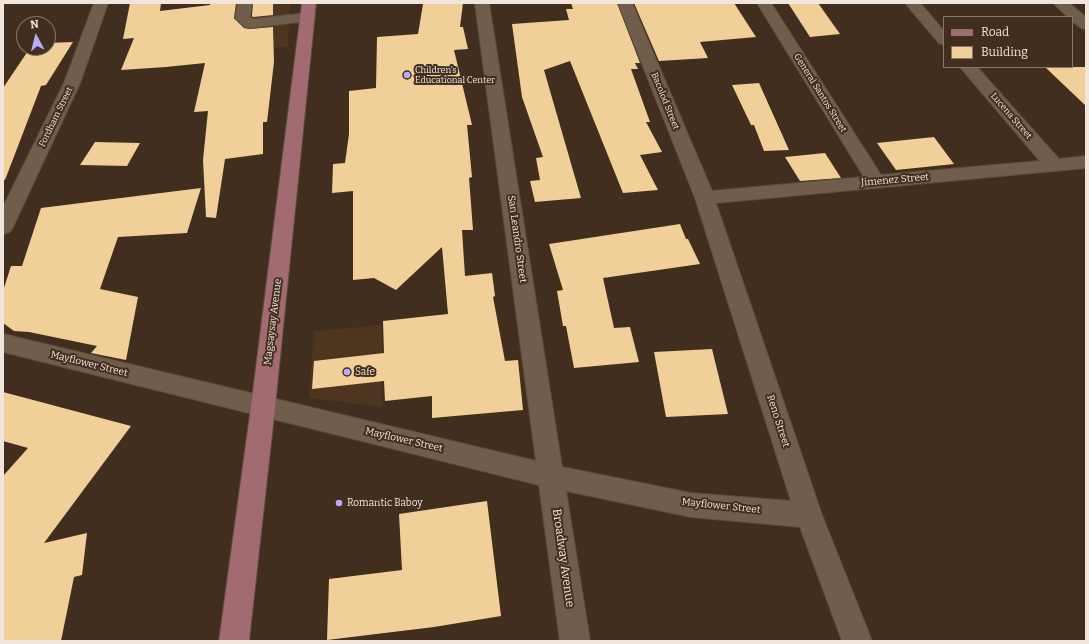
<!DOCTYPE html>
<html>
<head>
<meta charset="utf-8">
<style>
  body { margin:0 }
  #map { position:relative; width:1089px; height:644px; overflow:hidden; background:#412e1e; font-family:Bitter,serif }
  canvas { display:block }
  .frame { position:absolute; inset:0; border:4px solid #f2e6dc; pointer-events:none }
  .legend { position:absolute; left:943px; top:16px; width:130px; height:52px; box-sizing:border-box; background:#412e1e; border:1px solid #88786a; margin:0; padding:5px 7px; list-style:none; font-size:12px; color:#f2e6dc }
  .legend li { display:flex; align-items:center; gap:8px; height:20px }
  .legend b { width:20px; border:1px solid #88786a }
  .north { position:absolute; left:16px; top:16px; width:40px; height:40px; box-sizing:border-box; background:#412e1e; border:1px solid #88786a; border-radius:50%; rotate:353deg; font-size:11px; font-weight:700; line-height:16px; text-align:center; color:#f2e6dc }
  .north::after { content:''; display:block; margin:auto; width:14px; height:18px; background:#b9abf7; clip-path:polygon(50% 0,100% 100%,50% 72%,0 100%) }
</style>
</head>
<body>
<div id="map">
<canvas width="1089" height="644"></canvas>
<div class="frame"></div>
<ul class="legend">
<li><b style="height:5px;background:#a26b71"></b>Road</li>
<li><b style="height:11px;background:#f1cf99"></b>Building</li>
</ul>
<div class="north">N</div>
</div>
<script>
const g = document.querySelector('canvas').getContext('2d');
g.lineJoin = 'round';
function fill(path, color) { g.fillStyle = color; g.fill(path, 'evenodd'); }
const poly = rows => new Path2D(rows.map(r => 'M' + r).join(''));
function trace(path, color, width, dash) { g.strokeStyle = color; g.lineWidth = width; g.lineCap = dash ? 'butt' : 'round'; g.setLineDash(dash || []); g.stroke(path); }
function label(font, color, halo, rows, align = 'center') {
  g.font = font + ' Bitter,serif'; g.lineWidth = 4; g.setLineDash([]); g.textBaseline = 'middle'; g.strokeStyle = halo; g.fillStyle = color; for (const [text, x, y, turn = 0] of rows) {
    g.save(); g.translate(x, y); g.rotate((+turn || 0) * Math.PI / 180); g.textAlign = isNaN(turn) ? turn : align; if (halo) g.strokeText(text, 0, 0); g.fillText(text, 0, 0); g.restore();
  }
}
fill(poly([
  [206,3,290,3,288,47,203,52],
  [382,325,382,407,309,398,314,331]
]), '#4d3520');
fill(poly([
  [130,3,161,3,160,11,210,5,210,3,236,3,234,18,244,28,250,29,273,27,274,62,267,122,263,122,263,154,225,159,216,218,206,217,203,160,208,111,194,112,205,63,166,67,121,70,134,38,123,39],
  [253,3,273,3,273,15,253,17,252,16],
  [463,3,460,27,463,27,468,49,454,50,472,125,467,125,472,177,469,178,473,230,462,230,465,276,492,273,495,296,493,297,505,361,518,360,523,410,432,418,432,396,385,401,384,381,312,389,314,361,384,353,383,321,448,314,442,247,396,290,374,278,353,280,353,191,332,193,333,164,345,163,349,134,349,91,376,88,377,37,418,34,423,4],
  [571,3,617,3,640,63,635,63,638,69,631,69,650,122,646,122,662,152,640,155,658,190,623,193,570,61,544,70,581,198,535,202,530,181,540,180,536,158,543,157,522,97,512,24,569,20,566,9,573,9],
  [634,3,734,3,756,37,700,42,708,58,659,61],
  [788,3,818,3,840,34,810,37],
  [73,42,46,85,41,86,5,180,3,179,3,88,30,48,48,48,48,43],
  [1045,67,1086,67,1086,106],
  [759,83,789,150,764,151,754,125,751,125,732,85],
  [934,137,954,164,896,170,877,143],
  [95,142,140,143,127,166,80,165],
  [825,153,841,178,800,181,785,157],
  [201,188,187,233,118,237,100,289,138,297,126,360,91,353,97,346,29,332,14,331,3,323,3,291,11,266,22,266,41,208],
  [680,224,686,239,688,239,700,264,603,278,614,328,630,327,639,362,574,368,566,326,563,326,557,291,563,290,549,244],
  [712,349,728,414,666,417,654,352],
  [3,392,131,426,44,543,87,533,82,575,74,577,61,641,3,641,3,476,28,448,3,441],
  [487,501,501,616,434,627,327,640,329,579,402,570,399,514]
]), '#f1cf99');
const minor = poly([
  [94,3,108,3,80,83,13,227,10,232,3,234,3,207,64,83,94,3],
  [238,3,252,3,250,17,253,19,308,13,313,14,315,17,313,20,308,21,250,28,245,27,235,18,238,3],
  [475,3,489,3,562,467,691,493,791,501,695,198,618,3,632,3,712,191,864,177,757,3,771,3,881,175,1040,161,960,67,977,67,1059,159,1086,156,1086,168,716,203,822,515,872,641,842,641,800,527,691,517,566,491,590,641,560,641,539,485,3,352,3,334,536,461,475,3],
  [905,3,920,3,944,31,944,45,939,43,905,3],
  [1053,3,1069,3,1086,17,1086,29,1081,28,1072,21,1072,17,1068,17,1053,3]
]);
const major = poly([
  [302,3,316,3,275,407,249,641,219,641,251,407,302,3]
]);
trace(minor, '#5c4c3e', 2);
trace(major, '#5c4c3e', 2);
fill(minor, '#715d4c');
fill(major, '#a26b71');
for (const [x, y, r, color] of [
  [407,75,4,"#b9abf7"],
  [347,372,4,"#b9abf7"],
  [339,503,4,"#b9abf7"]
]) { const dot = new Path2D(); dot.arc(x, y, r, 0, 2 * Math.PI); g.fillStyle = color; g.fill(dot); trace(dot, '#412e1e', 1.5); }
label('9px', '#f2e6dc', '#412e1e', [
  ["Children's",415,70],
  ["Educational Center",415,80]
], 'left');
label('9px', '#f2e6dc', '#412e1e', [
  ["General Santos Street",820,93,58],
  ["Bacolod Street",665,101,68],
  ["Lucena Street",1011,116,49],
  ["Fordham Street",56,117,-64]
]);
label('10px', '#f2e6dc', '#412e1e', [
  ["Jimenez Street",895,180,-5],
  ["San Leandro Street",517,239,82],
  ["Magsaysay Avenue",273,322,-83],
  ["Mayflower Street",89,364,14],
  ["Reno Street",778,421,72],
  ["Mayflower Street",404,440,13],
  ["Mayflower Street",721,506,6]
]);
label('10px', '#f2e6dc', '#412e1e', [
  ["Safe",355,372],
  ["Romantic Baboy",347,503]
], 'left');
label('12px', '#f2e6dc', '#412e1e', [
  ["Broadway Avenue",563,558,82]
]);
</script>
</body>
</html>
